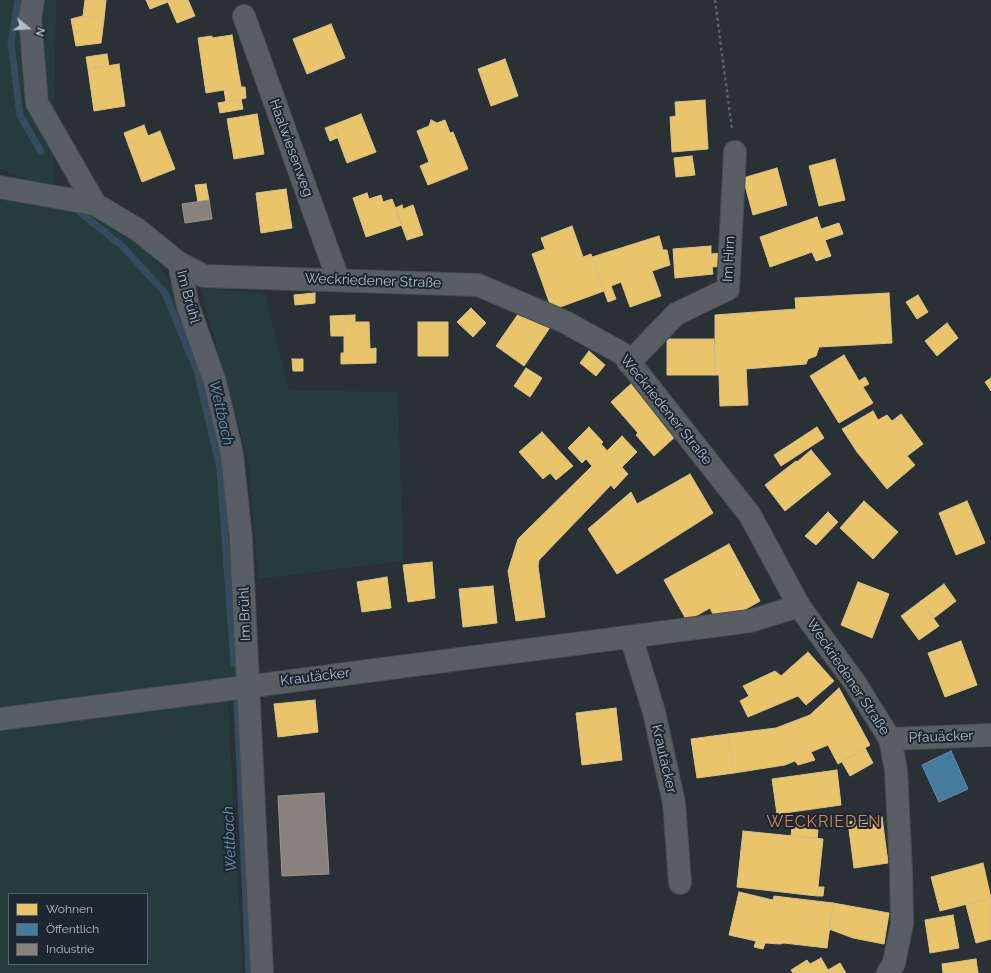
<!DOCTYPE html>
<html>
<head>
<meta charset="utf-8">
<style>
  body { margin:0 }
  #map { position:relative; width:991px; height:973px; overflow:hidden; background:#293036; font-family:Raleway,sans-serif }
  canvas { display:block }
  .legend { position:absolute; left:8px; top:893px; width:140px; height:72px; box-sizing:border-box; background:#1c2731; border:1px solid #58636d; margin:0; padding:5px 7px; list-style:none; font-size:12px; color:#b2bdc8 }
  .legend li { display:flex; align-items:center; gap:8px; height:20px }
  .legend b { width:20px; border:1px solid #58636d }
  .north { position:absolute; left:8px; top:8px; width:40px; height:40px; -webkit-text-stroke:3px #1c2731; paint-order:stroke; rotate:108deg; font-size:11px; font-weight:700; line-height:16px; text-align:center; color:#b2bdc8 }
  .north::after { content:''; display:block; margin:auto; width:14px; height:18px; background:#b2bdc8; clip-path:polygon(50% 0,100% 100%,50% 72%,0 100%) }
</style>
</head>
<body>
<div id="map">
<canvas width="991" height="973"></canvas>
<ul class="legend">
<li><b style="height:11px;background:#e9c46a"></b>Wohnen</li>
<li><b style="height:11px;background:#457b9d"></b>Öffentlich</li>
<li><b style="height:11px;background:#8a817c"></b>Industrie</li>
</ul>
<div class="north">N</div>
</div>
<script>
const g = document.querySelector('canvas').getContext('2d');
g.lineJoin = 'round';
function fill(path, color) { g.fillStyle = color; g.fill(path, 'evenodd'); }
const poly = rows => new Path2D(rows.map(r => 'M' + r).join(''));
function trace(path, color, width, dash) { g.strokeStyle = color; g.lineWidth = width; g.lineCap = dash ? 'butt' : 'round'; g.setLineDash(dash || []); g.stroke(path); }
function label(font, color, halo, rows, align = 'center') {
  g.font = font + ' Raleway,sans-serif'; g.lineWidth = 4; g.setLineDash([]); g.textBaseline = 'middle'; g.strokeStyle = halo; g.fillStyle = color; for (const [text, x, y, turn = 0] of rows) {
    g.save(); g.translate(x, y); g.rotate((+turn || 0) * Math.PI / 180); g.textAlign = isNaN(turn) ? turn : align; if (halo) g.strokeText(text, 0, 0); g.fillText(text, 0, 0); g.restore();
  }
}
fill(poly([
  [0,0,56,0,53,192,23,177,0,170],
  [0,195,75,204,124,230,151,252,178,296,221,414,246,670,227,680,0,709],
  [200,288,265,293,289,390,398,392,403,561,258,579,248,460],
  [228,700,243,973,0,973,0,727],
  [9,894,147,894,147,964,9,964]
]), '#263b3c');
const homes = poly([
  [85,0,106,0,104,19,83,16,85,0],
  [146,0,188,0,195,16,177,23,168,2,150,9,146,0],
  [83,16,104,19,101,43,76,46,71,19,83,16],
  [331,24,345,58,307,74,293,39,331,24],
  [232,35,241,87,206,93,198,38,212,36,212,38,232,35],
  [107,54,109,66,88,69,86,57,107,54],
  [505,59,518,96,491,106,478,69,505,59],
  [119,64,125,106,94,111,88,69,119,64],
  [241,87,245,87,246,98,226,102,224,90,241,87],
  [241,99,243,109,220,113,218,103,241,99],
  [705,100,708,149,672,152,670,117,676,116,675,102,705,100],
  [257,114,264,154,234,159,227,119,257,114],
  [361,114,376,152,347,163,333,125,361,114],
  [431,120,437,123,445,120,450,133,453,132,468,169,428,185,420,166,429,162,417,131,429,126,431,120],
  [144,125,148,136,128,144,124,133,144,125],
  [333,125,337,138,330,141,325,128,333,125],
  [160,131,175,169,142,182,128,144,160,131],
  [692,156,695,175,676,177,674,158,692,156],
  [835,159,845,200,819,206,809,166,835,159],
  [777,168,787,205,753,215,743,178,777,168],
  [206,184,209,200,198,202,195,185,206,184],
  [286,189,292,228,261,233,256,193,286,189],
  [367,193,369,199,381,195,383,202,392,199,402,225,366,237,353,198,367,193],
  [402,205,403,209,413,205,423,235,407,240,395,208,402,205],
  [817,217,821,229,839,223,843,234,825,240,831,256,816,261,812,252,770,267,760,237,817,217],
  [572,226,583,257,591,254,604,291,552,310,532,254,545,249,541,238,572,226],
  [659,236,663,250,667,250,670,265,652,271,661,296,630,307,621,282,611,286,616,299,608,302,592,257,659,236],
  [711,246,711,254,722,253,723,266,712,267,713,274,675,278,673,249,711,246],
  [315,293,315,303,295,305,294,295,315,293],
  [889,293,892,343,819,347,816,356,808,359,806,364,746,369,748,405,720,406,719,375,715,375,715,315,796,309,795,298,889,293],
  [918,295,928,312,917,319,906,302,918,295],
  [523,307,551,326,524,366,496,346,523,307],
  [471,308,486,323,473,337,457,322,471,308],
  [355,315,355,322,344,322,344,336,331,336,330,316,355,315],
  [344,322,369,322,370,349,376,348,376,363,341,364,341,353,344,353,344,322],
  [418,322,448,322,448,356,418,356,418,322],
  [947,323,958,338,937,356,925,341,947,323],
  [667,339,714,339,715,375,667,375,667,339],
  [589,351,605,365,596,376,580,363,589,351],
  [844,355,859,381,865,377,869,384,863,387,873,403,839,423,810,376,844,355],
  [292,359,303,359,303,371,293,371,292,359],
  [526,368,542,378,530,397,514,386,526,368],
  [991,378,991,391,985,382,991,378],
  [631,384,645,399,625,418,611,402,631,384],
  [645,399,677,435,654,456,636,435,638,433,625,418,645,399],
  [873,411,878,420,887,415,892,421,901,414,923,444,907,456,915,465,887,489,857,452,842,429,873,411],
  [589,427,603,442,582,463,568,448,589,427],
  [817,427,824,438,781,466,774,455,817,427],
  [542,432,573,466,556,480,550,473,543,479,519,452,542,432],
  [622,436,637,452,622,467,607,451,622,436],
  [601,444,628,474,614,489,611,485,539,560,538,566,545,617,516,621,508,571,518,539,592,466,586,459,601,444],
  [811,450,831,474,785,511,765,485,796,461,797,462,811,450],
  [690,474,713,513,617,574,588,529,631,492,637,504,690,474],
  [864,501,898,532,873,559,840,528,864,501],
  [967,501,985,543,956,555,939,513,967,501],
  [828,512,838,522,816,545,805,536,828,512],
  [729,544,760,601,730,618,727,612,715,618,710,608,687,621,664,580,729,544],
  [432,562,435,598,408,602,403,565,432,562],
  [387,577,391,608,362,612,357,582,387,577],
  [858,582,889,594,872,638,841,625,858,582],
  [944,584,956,601,934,618,921,601,944,584],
  [493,586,497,623,463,627,459,589,493,586],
  [921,601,939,626,919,640,901,616,921,601],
  [961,641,977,685,945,697,928,653,961,641],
  [808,652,834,681,806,705,798,696,748,717,740,701,749,696,743,686,775,671,781,676,808,652],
  [839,688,870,745,838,764,828,745,811,752,815,760,798,765,795,761,785,765,734,773,728,734,776,728,810,715,839,688],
  [315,700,318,732,278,737,274,704,315,700],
  [616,708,622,760,582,765,576,713,616,708],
  [728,734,734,773,697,778,691,739,728,734],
  [865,748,873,763,850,776,842,762,865,748],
  [837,770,841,805,777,814,772,779,837,770],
  [882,817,888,863,854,868,848,822,882,817],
  [792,827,818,830,817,839,791,836,792,827],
  [743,831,823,839,817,896,737,887,743,831],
  [983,863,991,898,940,911,931,877,983,863],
  [818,887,824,887,823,896,817,896,818,887],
  [739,892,773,900,774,896,833,903,827,948,784,943,780,944,765,943,763,949,754,947,756,941,729,935,739,892],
  [991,898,991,939,976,943,966,905,991,898],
  [833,903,889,913,884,944,853,938,829,929,833,903],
  [953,915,959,948,930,953,925,920,953,915],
  [821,958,828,970,840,963,846,973,793,973,791,970,807,960,810,964,821,958],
  [976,959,978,973,943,973,942,964,976,959]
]);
fill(homes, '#e9c46a');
trace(homes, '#d8c286', 1);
const public = poly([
  [951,751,968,789,939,802,922,765,951,751]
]);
fill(public, '#457b9d');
trace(public, '#668faa', 1);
const industry = poly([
  [209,200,212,219,185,223,182,204,209,200],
  [324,793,329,874,282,876,278,796,324,793]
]);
fill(industry, '#8a817c');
trace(industry, '#969393', 1);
trace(poly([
  [18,0,11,43,20,115,41,152],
  [80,212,123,247,165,293,197,371,220,468,234,664],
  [237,703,249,973]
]), '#354b5f', 7);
const minor = poly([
  [33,0,30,18,37,103,95,204],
  [244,16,338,279],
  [0,187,95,204,138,230,179,263,204,276,478,285,565,322,623,354,750,515,799,606,855,683,890,739,896,770,901,871,902,924,894,963,888,973],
  [179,263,188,306,215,382,232,454,241,539,262,973],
  [629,363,676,314,728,289,735,152],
  [631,637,654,712,674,803,680,883],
  [0,719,750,621,799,606],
  [890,739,991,735]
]);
trace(minor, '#474c51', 24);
trace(poly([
  [715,0,732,130]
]), '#5b6268', 2.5, [3, 3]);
trace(minor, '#585e64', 22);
label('14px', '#b2bdc8', '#1c2731', [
  ["Haalwiesenweg",291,148,70],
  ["Im Hirn",729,259,-87],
  ["Weckriedener Straße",373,281,2],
  ["Im Brühl",188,297,75],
  ["Weckriedener Straße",666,410,51],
  ["Im Brühl",245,614,-92],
  ["Krautäcker",315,677,-7],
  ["Weckriedener Straße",848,677,56],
  ["Pfauäcker",941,737,-2],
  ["Krautäcker",664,759,77]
]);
label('italic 15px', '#7191ab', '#1c2731', [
  ["Wettbach",221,413,77],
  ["Wettbach",230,839,-93]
]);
g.letterSpacing = '1px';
label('16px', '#d5865f', '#1c2731', [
  ["WECKRIEDEN",824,822]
]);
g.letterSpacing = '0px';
</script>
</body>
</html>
